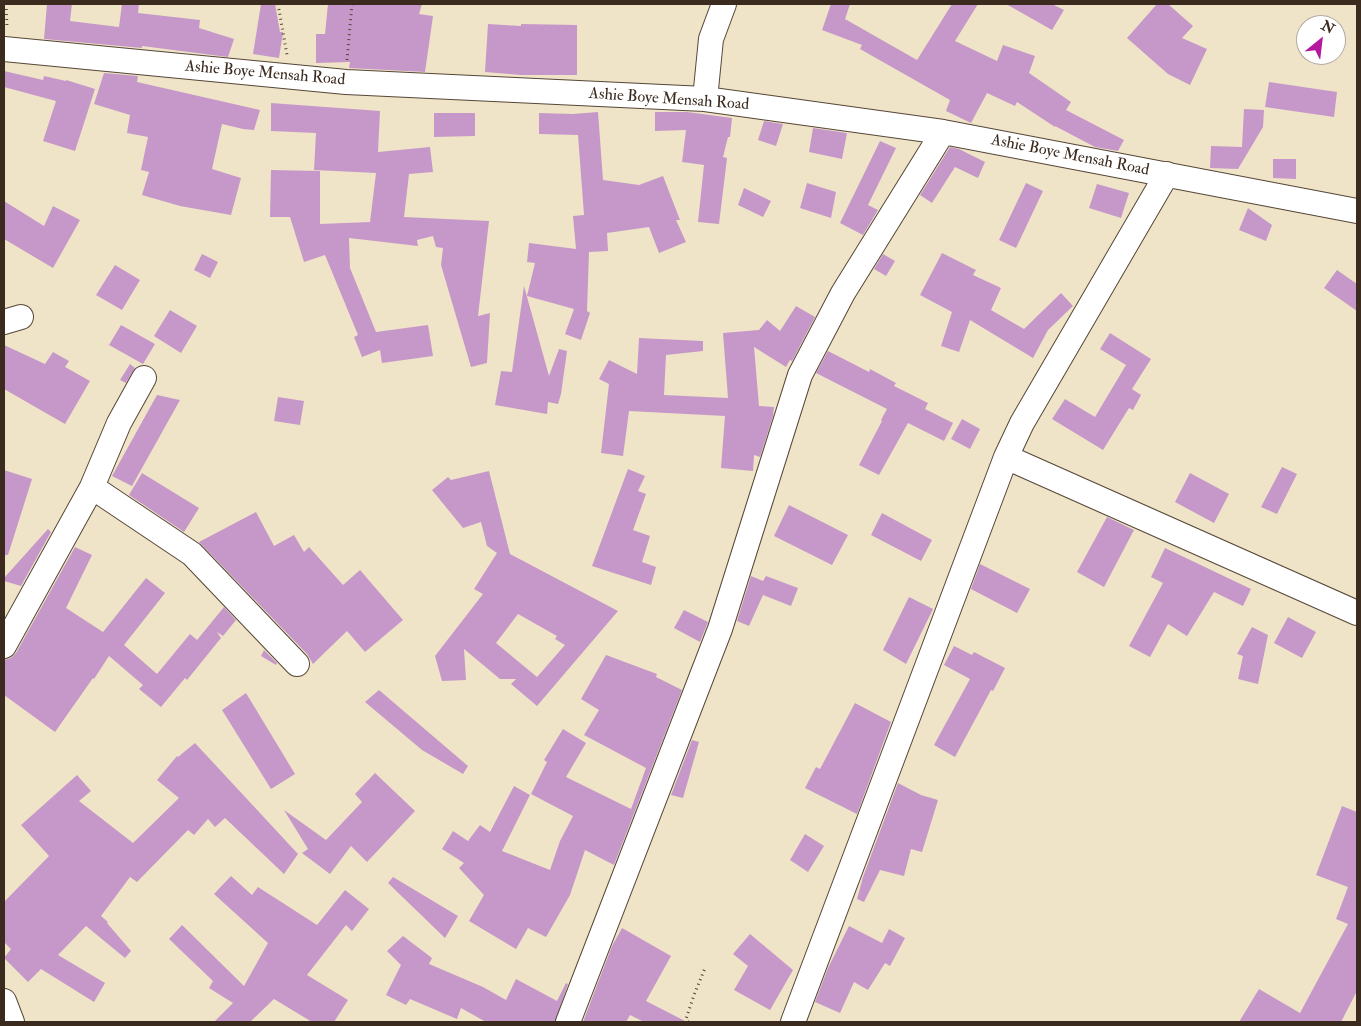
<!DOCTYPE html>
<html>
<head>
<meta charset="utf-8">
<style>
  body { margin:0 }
  #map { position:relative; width:1361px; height:1026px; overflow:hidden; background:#efe4c7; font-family:"IM FELL Double Pica",serif }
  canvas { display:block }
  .frame { position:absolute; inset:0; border:5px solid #3b2a1e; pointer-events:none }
  .north { position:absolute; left:1296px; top:15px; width:50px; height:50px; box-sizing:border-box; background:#fff; border:1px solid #b1aaa5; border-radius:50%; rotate:29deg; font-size:14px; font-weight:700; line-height:20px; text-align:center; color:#3b2a1e }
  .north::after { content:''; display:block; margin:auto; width:18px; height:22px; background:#b5179e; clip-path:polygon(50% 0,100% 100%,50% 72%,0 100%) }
</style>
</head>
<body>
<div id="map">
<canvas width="1361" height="1026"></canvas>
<div class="frame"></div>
<div class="north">N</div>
</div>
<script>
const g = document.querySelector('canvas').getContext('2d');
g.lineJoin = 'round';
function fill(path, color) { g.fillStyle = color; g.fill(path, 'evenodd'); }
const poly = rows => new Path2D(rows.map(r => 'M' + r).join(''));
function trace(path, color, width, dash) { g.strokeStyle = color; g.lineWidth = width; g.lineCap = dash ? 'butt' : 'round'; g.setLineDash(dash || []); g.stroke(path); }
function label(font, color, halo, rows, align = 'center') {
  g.font = font + ' "IM FELL Double Pica",serif'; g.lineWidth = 4; g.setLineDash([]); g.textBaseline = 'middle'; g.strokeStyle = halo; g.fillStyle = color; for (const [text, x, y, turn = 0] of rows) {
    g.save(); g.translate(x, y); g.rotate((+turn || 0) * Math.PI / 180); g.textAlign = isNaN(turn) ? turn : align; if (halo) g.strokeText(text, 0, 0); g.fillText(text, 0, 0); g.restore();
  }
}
fill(poly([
  [47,4,72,4,70,21,119,27,122,4,139,4,138,13,200,20,199,28,234,39,228,57,142,46,142,48,44,39],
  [261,4,275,4,280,32,283,32,279,58,253,54],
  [328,4,422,4,419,14,433,16,425,72,349,68,350,62,316,63,316,34,325,34],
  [831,4,850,4,845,19,917,60,952,4,978,4,955,41,997,61,1003,45,1035,56,1029,73,1071,102,1066,110,1124,140,1118,151,1095,147,1055,126,1055,127,1017,102,1015,106,987,93,971,123,946,111,950,100,860,49,862,45,822,30],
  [1006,4,1052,4,1064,10,1052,30],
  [1157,4,1168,4,1193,26,1182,38,1207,49,1190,85,1168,74,1127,38],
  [488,24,521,26,521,24,577,25,577,75,521,75,485,72],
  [4,71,43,80,44,76,66,81,66,80,95,89,75,151,43,141,56,101,4,87],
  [104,73,138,76,137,82,260,110,254,130,243,129,222,124,212,169,241,178,231,215,180,206,142,195,149,172,141,170,148,137,127,133,130,115,94,104],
  [1269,82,1337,92,1334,117,1265,107],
  [271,103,380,111,378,152,430,147,433,172,409,174,404,217,489,221,478,316,490,313,487,363,471,367,441,265,443,248,436,247,433,236,417,240,418,246,349,238,350,268,376,332,428,325,433,356,382,363,380,350,362,357,354,337,358,335,325,255,304,262,290,217,270,217,271,170,320,171,320,224,370,222,376,173,314,170,316,133,271,131],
  [1244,109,1264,110,1263,127,1238,169,1210,168,1211,146,1242,147],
  [598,112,603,180,639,185,663,176,680,220,676,220,686,242,659,253,649,227,607,233,608,251,589,252,587,311,590,313,581,340,565,334,574,309,527,296,535,263,527,262,529,243,576,249,573,216,584,215,578,135,539,134,539,113,573,114],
  [655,112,687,112,732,118,730,137,728,137,723,157,727,158,719,224,698,222,704,165,682,162,686,130,655,131],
  [434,113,475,113,475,136,434,137],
  [764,121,783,124,776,146,758,140],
  [813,128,847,133,842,159,809,152],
  [880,141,896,148,868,205,878,210,863,235,840,223],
  [950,147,959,149,985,162,978,178,955,167,932,203,920,195],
  [1273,159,1296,159,1296,179,1273,178],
  [807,183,836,192,831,218,800,208],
  [1026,183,1043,191,1016,248,999,240],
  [1097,184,1129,193,1121,218,1089,208],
  [744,188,771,201,763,217,738,205],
  [4,201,44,226,53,206,80,220,53,268,4,239],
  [1248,208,1272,225,1266,241,1239,230],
  [942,253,976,270,973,275,1001,288,991,310,1024,329,1061,293,1073,306,1048,330,1033,358,970,320,959,352,941,346,952,312,920,295],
  [202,254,218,262,210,278,194,270],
  [883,254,895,261,886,276,874,269],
  [115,265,140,280,122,310,96,295],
  [1337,270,1357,284,1357,311,1324,288],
  [524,286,549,376,559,349,567,351,561,394,558,404,548,402,547,414,495,405,501,371,512,372],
  [796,306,815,317,792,361,790,360,786,367,754,347,759,406,774,407,773,416,760,457,754,455,753,471,721,468,725,416,629,411,623,456,601,453,609,384,599,379,609,360,637,374,639,338,703,341,703,351,666,355,664,395,728,398,723,333,759,330,767,320,780,331],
  [170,310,197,326,181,353,154,336],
  [121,325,155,344,143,364,109,345],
  [1110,333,1151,359,1132,389,1141,395,1133,410,1129,408,1103,450,1052,419,1065,399,1095,417,1126,365,1100,349],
  [4,345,45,364,53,352,69,361,65,367,90,381,65,424,4,389],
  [828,351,869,372,870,369,896,383,894,386,928,403,925,409,953,423,944,441,908,423,879,475,859,465,882,421,881,420,887,409,816,373],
  [130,364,135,368,126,383,120,380],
  [157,395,180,400,132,486,112,476],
  [278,397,304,401,300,425,274,421],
  [962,419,980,429,970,449,951,439],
  [1282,467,1297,474,1277,514,1261,507],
  [628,469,645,476,638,491,646,494,633,530,650,536,642,562,656,567,651,585,592,566],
  [4,470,32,479,8,555,4,555],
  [489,471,510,554,618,611,537,706,511,684,516,679,500,679,464,649,466,680,442,681,435,656,483,594,474,589,497,553,487,546,481,522,463,528,432,490,448,477,451,480],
  [518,614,557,636,555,639,565,645,537,677,496,643],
  [142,473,199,508,184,532,129,495],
  [1190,473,1229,494,1214,523,1175,502],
  [789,505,848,535,832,565,774,536],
  [256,512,274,546,294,535,304,552,309,547,343,585,360,570,403,620,365,652,347,631,313,664,307,654,199,542],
  [882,513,932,540,921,561,871,535],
  [1107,517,1134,530,1104,587,1077,572],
  [48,529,51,532,21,586,4,581,4,578],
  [75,547,92,555,66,608,103,632,146,578,165,593,124,645,157,674,190,634,197,640,224,607,236,620,223,636,217,632,221,638,187,680,185,678,161,707,139,689,143,685,109,656,94,679,93,678,55,732,4,695,4,660,11,658,16,653],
  [1165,548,1251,589,1243,606,1214,592,1187,636,1168,624,1150,657,1129,646,1163,583,1151,577],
  [980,564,1030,589,1017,613,971,589],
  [751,576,763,581,766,576,798,588,791,606,763,595,749,626,737,621],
  [909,597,933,609,906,664,883,650],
  [684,610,708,622,700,642,674,628],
  [1288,617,1316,632,1302,658,1274,643],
  [1252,627,1268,635,1258,684,1238,679,1243,656,1237,654],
  [954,646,972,655,974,652,1005,668,993,691,991,690,955,757,934,745,970,679,944,665],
  [264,650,277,663,276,665,261,656],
  [606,655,657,674,656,677,682,690,614,865,585,850,570,895,546,937,528,928,516,949,469,921,484,895,459,868,464,863,442,849,453,831,468,841,480,825,490,832,514,786,530,795,502,851,550,870,560,841,573,816,531,794,547,762,544,760,563,729,586,743,566,777,631,809,646,768,584,735,599,710,581,699],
  [379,690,468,766,463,774,422,750,365,702],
  [246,693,295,774,271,789,222,710],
  [855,703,891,722,857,814,805,788,816,767,820,769],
  [692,740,699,742,683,798,671,795],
  [195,743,298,854,284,874,225,818,215,827,208,819,194,835,188,830,137,882,130,877,101,916,108,922,107,923,131,951,125,958,86,926,58,955,105,983,94,1002,41,969,28,982,4,958,11,949,4,942,4,902,49,856,21,825,77,775,91,791,79,801,133,843,179,798,157,780,177,756,178,757],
  [375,773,415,811,367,862,351,846,330,874,302,853,308,849,284,810,326,840,362,802,355,794],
  [898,783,921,795,938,800,922,852,911,849,904,876,880,870,864,902,857,899,863,877],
  [1342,806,1357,812,1357,991,1341,1022,1239,1022,1259,989,1300,1013,1348,924,1336,919,1348,887,1316,875],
  [805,834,824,846,808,872,790,860],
  [231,876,252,895,258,887,317,925,345,890,369,909,352,931,346,925,307,975,348,1000,334,1022,312,1022,274,999,250,1022,214,1022,233,1003,209,988,213,981,169,939,182,925,244,986,268,943,214,894],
  [393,877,458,916,445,938,388,883],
  [849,926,882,943,889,929,905,938,890,966,885,963,868,990,854,982,840,1013,815,1002,828,968],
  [622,928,671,956,646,1001,687,1022,644,1022,630,1015,626,1022,583,1022,612,946],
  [750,934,793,970,770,1010,734,990,748,966,733,954],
  [403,936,432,958,429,964,483,987,506,1000,516,979,557,1001,566,983,568,984,555,1022,486,1022,461,1008,457,1019,410,999,406,1005,386,995,401,965,387,951]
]), '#c698c9');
const minor = poly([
  [4,49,346,82,705,99,943,132,1357,211],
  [705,99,711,39,724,4],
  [1167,174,1022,423,1006,457,1357,613],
  [4,322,21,317],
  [92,487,192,554,297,664],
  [4,646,92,487,119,423,144,378],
  [4,1001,12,1022],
  [568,1022,720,629,800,375,843,293,943,132],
  [793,1022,1006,457]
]);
trace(minor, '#564637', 26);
trace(poly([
  [6,4,7,26],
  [278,4,287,55],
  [347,60,352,4],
  [688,1022,686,1019,694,995,705,968]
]), '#564637', 3, [1, 4]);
trace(minor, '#fff', 24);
label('16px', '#3b2a1e', '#fff', [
  ["Ashie Boye Mensah Road",265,74,5],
  ["Ashie Boye Mensah Road",669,100,4],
  ["Ashie Boye Mensah Road",1070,156,11]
]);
</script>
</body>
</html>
